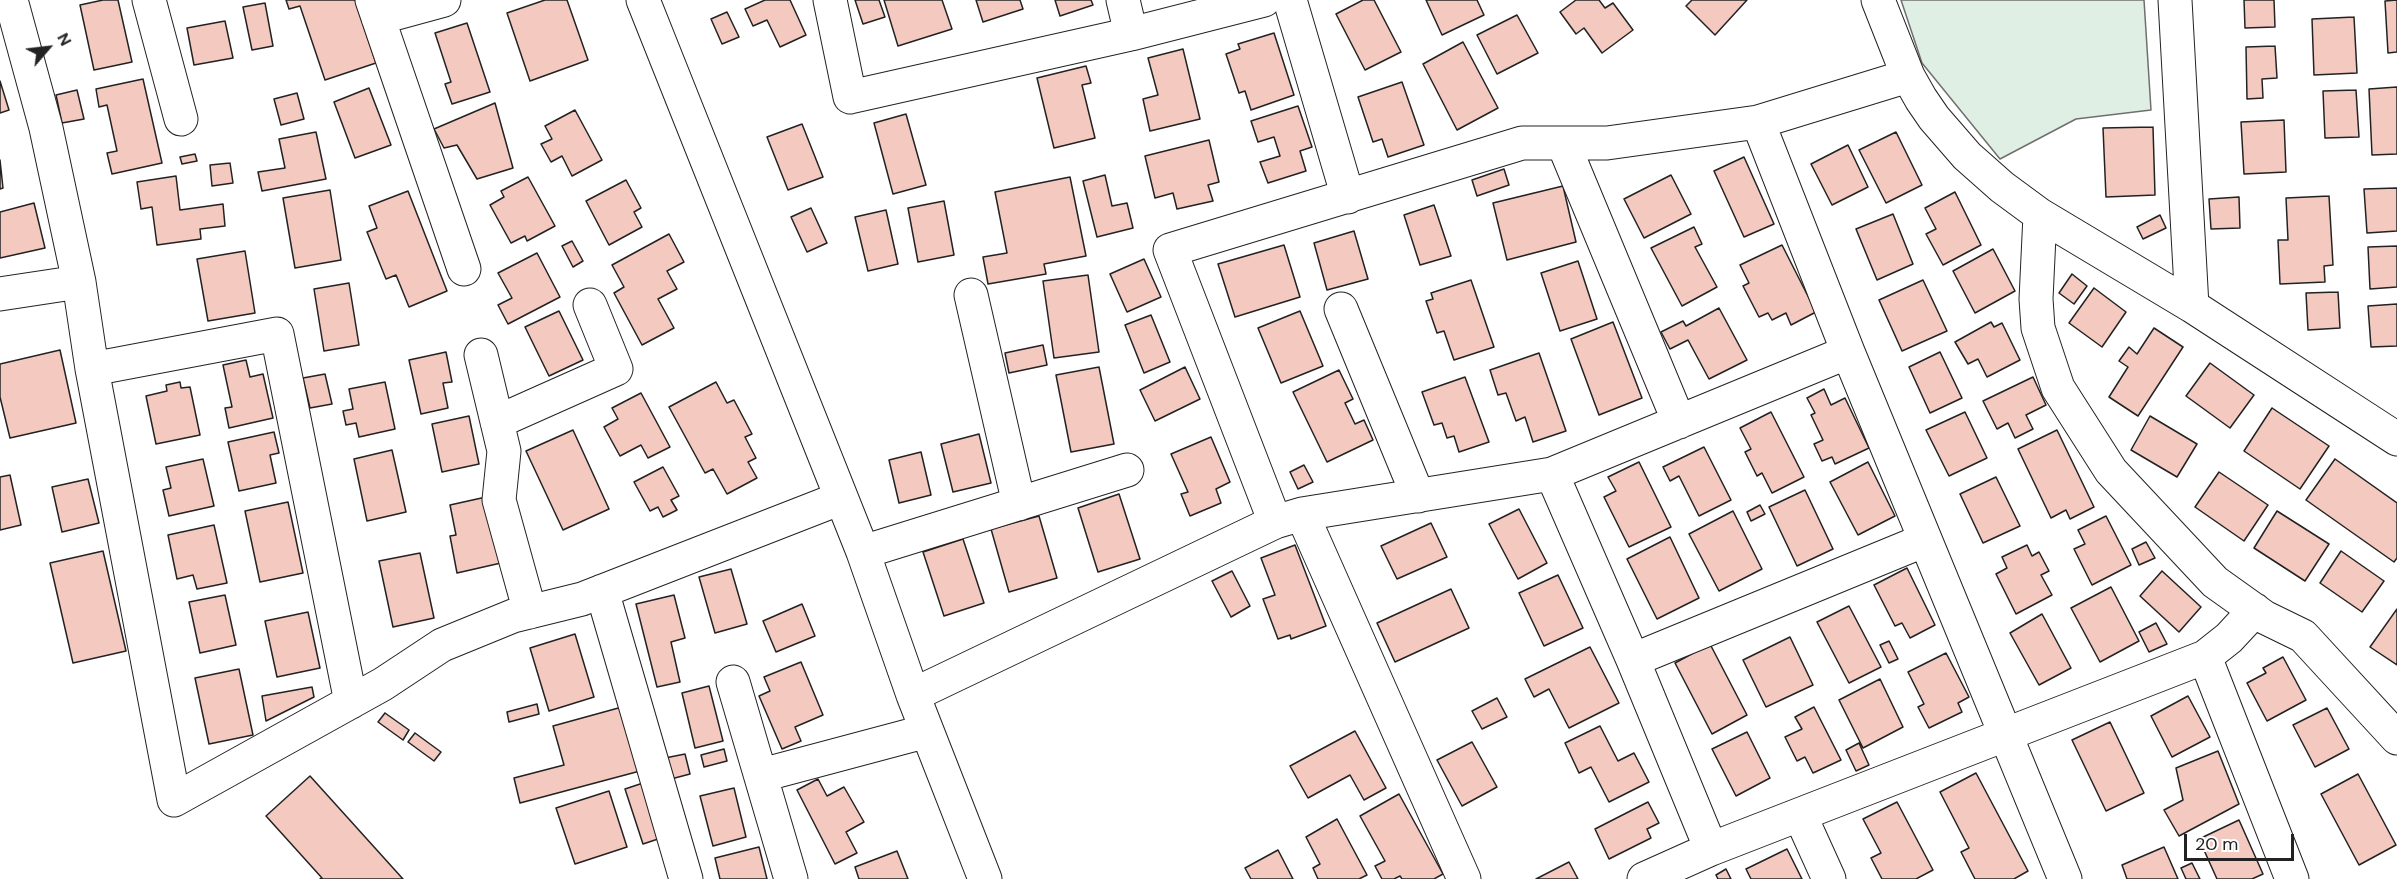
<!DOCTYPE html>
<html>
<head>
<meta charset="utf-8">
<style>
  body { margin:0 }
  #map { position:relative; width:2397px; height:879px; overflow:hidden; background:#fff; font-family:"DM Sans",sans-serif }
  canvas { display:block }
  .north { position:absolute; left:18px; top:18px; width:60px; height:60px; -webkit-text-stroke:4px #fff; paint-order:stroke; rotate:62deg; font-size:16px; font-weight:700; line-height:24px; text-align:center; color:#222 }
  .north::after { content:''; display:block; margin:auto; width:21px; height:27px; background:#222; clip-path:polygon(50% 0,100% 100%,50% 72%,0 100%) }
  .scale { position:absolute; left:2184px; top:834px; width:110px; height:27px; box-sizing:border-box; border:3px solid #222; border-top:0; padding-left:8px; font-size:18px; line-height:21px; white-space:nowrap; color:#222; -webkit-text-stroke:4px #fff; paint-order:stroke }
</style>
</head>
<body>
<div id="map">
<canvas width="2397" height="879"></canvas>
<div class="north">N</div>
<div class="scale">20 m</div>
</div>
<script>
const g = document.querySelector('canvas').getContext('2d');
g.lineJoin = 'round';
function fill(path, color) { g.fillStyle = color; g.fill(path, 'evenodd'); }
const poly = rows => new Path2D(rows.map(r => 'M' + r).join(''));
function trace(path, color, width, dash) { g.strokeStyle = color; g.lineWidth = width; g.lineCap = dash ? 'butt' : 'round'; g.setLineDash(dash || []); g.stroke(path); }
const green = poly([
  [1901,0,2144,0,2151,110,2076,119,2000,159,1922,63,1901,0]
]);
fill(green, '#e0efe3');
trace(green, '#6f6f6f', 1.5);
const building = poly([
  [103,0,118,0,132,62,94,70,80,5,103,0],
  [286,0,355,0,376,63,325,80,300,6,289,9,286,0],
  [545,0,567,0,588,60,530,81,507,13,545,0],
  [765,0,790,0,806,35,780,47,767,20,753,26,745,9,765,0],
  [855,0,879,0,885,17,863,24,855,0],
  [884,0,942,0,952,29,898,46,884,0],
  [976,0,1020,0,1023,9,983,22,976,0],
  [1055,0,1091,0,1093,5,1060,16,1055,0],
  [1363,0,1374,0,1401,52,1365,70,1336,14,1363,0],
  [1426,0,1477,0,1484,15,1442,35,1426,0],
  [1576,0,1599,0,1605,8,1613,3,1633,30,1602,53,1584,28,1576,34,1560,12,1576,0],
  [1692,0,1747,0,1715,35,1686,6,1692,0],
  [2244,0,2274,0,2275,27,2245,28,2244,0],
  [2397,0,2397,52,2388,53,2385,1,2397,0],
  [265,3,273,46,252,50,243,7,265,3],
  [727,12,739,37,722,44,711,19,727,12],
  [1517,15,1538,53,1497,74,1477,35,1517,15],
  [2354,17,2357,73,2314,75,2312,19,2354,17],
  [225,21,233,58,194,65,187,28,225,21],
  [467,23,490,92,452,104,445,84,451,82,435,33,467,23],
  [1274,33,1294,95,1251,110,1245,91,1239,93,1226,54,1240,49,1238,44,1274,33],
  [1463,42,1498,108,1457,130,1423,64,1463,42],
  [2275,46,2277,78,2262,79,2263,98,2247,99,2246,47,2275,46],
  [1183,49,1200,119,1150,131,1143,99,1158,95,1148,58,1183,49],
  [1086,66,1091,83,1082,85,1095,138,1054,148,1037,78,1086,66],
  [143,79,162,163,112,174,107,153,117,151,107,105,99,107,96,89,143,79],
  [0,81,9,110,0,113,0,81],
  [1402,82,1424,145,1388,157,1382,139,1373,142,1358,97,1402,82],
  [2397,87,2397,154,2372,155,2369,89,2397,87],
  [369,88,391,145,355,158,334,102,369,88],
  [77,90,84,119,62,123,56,95,77,90],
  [2356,90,2359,137,2325,138,2323,91,2356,90],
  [297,93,304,119,281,125,274,99,297,93],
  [495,103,513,168,477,179,457,145,444,148,434,129,495,103],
  [1298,106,1312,147,1300,151,1306,171,1268,183,1260,162,1280,156,1274,137,1258,142,1251,121,1298,106],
  [575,110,602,160,572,176,562,156,551,162,541,144,552,139,545,126,575,110],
  [906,114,926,185,893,194,874,123,906,114],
  [2284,120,2286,172,2244,174,2241,122,2284,120],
  [802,124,823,177,788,190,767,137,802,124],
  [2153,127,2155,195,2106,197,2103,128,2153,127],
  [316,132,326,179,262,191,258,172,285,168,279,139,316,132],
  [1896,132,1922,185,1886,203,1859,150,1896,132],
  [1209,140,1219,182,1208,185,1213,201,1177,209,1173,193,1155,198,1145,156,1209,140],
  [1848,145,1868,187,1832,205,1811,164,1848,145],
  [195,154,197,161,182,164,180,157,195,154],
  [1744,157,1774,224,1744,237,1714,171,1744,157],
  [0,160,3,188,0,189,0,160],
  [230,163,233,183,212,186,210,165,230,163],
  [1504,169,1509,185,1477,196,1472,180,1504,169],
  [1105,175,1112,206,1127,203,1133,228,1097,237,1083,181,1105,175],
  [1671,175,1691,214,1644,238,1624,199,1671,175],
  [176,176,180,210,223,204,225,226,200,229,201,239,157,245,152,207,141,209,137,182,176,176],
  [528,177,555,226,527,241,525,236,511,243,490,205,504,197,501,191,528,177],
  [1070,177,1086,256,1044,264,1046,274,988,284,983,257,1007,253,995,192,1070,177],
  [626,180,641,208,634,212,642,227,609,245,586,201,626,180],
  [1563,186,1576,242,1507,260,1493,203,1563,186],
  [2397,188,2397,231,2367,233,2364,189,2397,188],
  [330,190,341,260,295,268,283,198,330,190],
  [408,191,447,291,409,307,396,275,386,279,367,232,377,228,369,206,408,191],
  [1955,192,1981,245,1943,265,1926,234,1936,229,1925,208,1955,192],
  [2329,196,2333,265,2324,266,2325,282,2280,284,2278,240,2288,240,2286,198,2329,196],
  [2239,197,2240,228,2211,229,2209,199,2239,197],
  [944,201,954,255,918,262,908,208,944,201],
  [34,203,45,248,0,258,0,212,34,203],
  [1434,205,1451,256,1420,265,1404,215,1434,205],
  [811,208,827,243,807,252,791,217,811,208],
  [886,210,898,264,868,271,855,217,886,210],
  [1893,214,1913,264,1877,280,1856,229,1893,214],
  [2160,215,2166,228,2143,239,2137,227,2160,215],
  [1694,227,1702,244,1695,247,1717,287,1682,306,1651,248,1694,227],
  [1354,231,1368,279,1327,290,1314,243,1354,231],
  [669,234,684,262,667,271,677,289,658,299,674,328,642,345,614,293,624,287,612,265,669,234],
  [572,241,583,261,573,267,562,246,572,241],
  [1284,245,1300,297,1235,317,1218,264,1284,245],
  [1782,245,1816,312,1791,325,1786,313,1772,320,1768,313,1759,317,1743,286,1749,283,1740,265,1782,245],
  [2397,246,2397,287,2370,289,2368,247,2397,246],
  [1993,249,2015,291,1975,313,1953,271,1993,249],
  [245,251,255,313,208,321,197,259,245,251],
  [537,253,560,297,508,324,498,305,512,298,498,273,537,253],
  [1144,259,1161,297,1127,312,1110,274,1144,259],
  [1578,261,1597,319,1560,331,1541,273,1578,261],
  [2072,274,2087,286,2074,304,2059,293,2072,274],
  [1088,275,1099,352,1054,358,1043,281,1088,275],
  [1471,280,1494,347,1454,360,1444,331,1437,333,1426,301,1433,299,1431,293,1471,280],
  [1923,280,1947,331,1902,351,1879,300,1923,280],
  [349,283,359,345,324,351,314,289,349,283],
  [2094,288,2126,312,2102,347,2069,323,2094,288],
  [2338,292,2340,328,2308,330,2306,293,2338,292],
  [2397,304,2397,346,2371,347,2368,306,2397,304],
  [1719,308,1747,360,1709,379,1688,340,1670,349,1661,332,1683,321,1686,326,1719,308],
  [559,311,583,360,549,376,525,327,559,311],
  [1300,311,1323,366,1281,383,1258,328,1300,311],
  [1151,315,1170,362,1144,373,1125,325,1151,315],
  [1613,322,1642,398,1599,415,1571,339,1613,322],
  [1991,322,1994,327,2002,323,2020,360,1987,377,1978,359,1968,364,1955,342,1991,322],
  [2154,328,2183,347,2138,416,2109,397,2128,367,2119,361,2129,347,2137,354,2154,328],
  [1043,345,1047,365,1009,373,1005,353,1043,345],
  [60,350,76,423,10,438,0,397,0,364,60,350],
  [446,352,452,382,443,383,448,408,421,414,409,360,446,352],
  [1940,352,1962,398,1930,413,1909,367,1940,352],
  [1539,353,1566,431,1533,442,1525,417,1516,421,1506,393,1498,395,1490,370,1539,353],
  [246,360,250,377,263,374,273,418,229,428,225,408,232,407,223,365,246,360],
  [2210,363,2254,395,2230,428,2186,396,2210,363],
  [1099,367,1114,444,1071,452,1056,375,1099,367],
  [1185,367,1200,399,1155,421,1140,390,1185,367],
  [1339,370,1353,399,1345,403,1355,424,1364,420,1373,440,1327,462,1293,392,1339,370],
  [325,374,332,404,310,408,303,378,325,374],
  [1465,377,1489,442,1459,452,1454,436,1447,438,1442,423,1434,425,1422,392,1465,377],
  [2033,377,2046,405,2026,415,2033,429,2015,438,2008,423,1997,429,1983,401,2033,377],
  [180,382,181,388,190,387,200,435,156,444,146,396,167,391,166,385,180,382],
  [385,382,395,429,359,437,356,423,346,425,343,411,353,409,349,389,385,382],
  [716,382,727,403,734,400,752,434,745,437,756,458,748,462,757,478,727,494,713,469,705,473,669,407,716,382],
  [1824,389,1831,405,1845,398,1869,448,1835,464,1832,457,1822,461,1814,444,1823,440,1811,415,1815,413,1807,398,1824,389],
  [641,393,670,447,648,458,641,445,620,456,604,427,618,419,612,408,641,393],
  [2272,408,2329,446,2300,489,2244,451,2272,408],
  [1771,412,1804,477,1772,493,1762,473,1757,476,1745,452,1751,449,1740,428,1771,412],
  [1965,412,1987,458,1949,476,1926,430,1965,412],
  [469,416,479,464,442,472,432,424,469,416],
  [2150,416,2197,444,2177,477,2131,450,2150,416],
  [573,430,609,509,563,530,526,451,573,430],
  [2057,430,2094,507,2070,519,2066,510,2051,518,2018,449,2057,430],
  [274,432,279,453,270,455,276,483,239,491,228,442,274,432],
  [979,434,991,483,953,492,941,444,979,434],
  [1211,437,1230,482,1216,489,1221,503,1190,516,1181,494,1188,492,1171,454,1211,437],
  [1704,447,1731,500,1699,516,1679,476,1670,481,1663,467,1704,447],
  [392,450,406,512,367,521,354,459,392,450],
  [921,452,931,495,899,503,889,460,921,452],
  [203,459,214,506,169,516,163,490,171,488,166,467,203,459],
  [2335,459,2397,503,2397,558,2394,562,2306,500,2335,459],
  [1639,462,1671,527,1629,547,1604,497,1616,491,1608,477,1639,462],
  [1868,462,1895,516,1858,535,1830,482,1868,462],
  [1304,465,1313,482,1298,489,1290,472,1304,465],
  [663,467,679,496,671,500,677,510,663,517,658,507,650,511,634,482,663,467],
  [2219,472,2268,505,2244,541,2195,507,2219,472],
  [10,475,21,525,0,530,0,477,10,475],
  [1996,477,2020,526,1983,543,1960,494,1996,477],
  [88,479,99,523,62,532,52,487,88,479],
  [1805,490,1833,549,1797,566,1769,507,1805,490],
  [1119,494,1140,559,1098,572,1078,508,1119,494],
  [486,497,501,563,457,573,450,536,456,535,450,505,486,497],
  [288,502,303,573,260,582,245,511,288,502],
  [1760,505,1765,514,1751,521,1747,512,1760,505],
  [1519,509,1547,563,1518,579,1489,524,1519,509],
  [1733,511,1762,569,1719,591,1689,534,1733,511],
  [2277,511,2329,544,2305,581,2254,548,2277,511],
  [1039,516,1057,578,1009,592,991,529,1039,516],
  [2106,516,2131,565,2092,585,2074,549,2085,544,2078,530,2106,516],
  [1431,523,1447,557,1397,579,1381,546,1431,523],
  [214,525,227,583,197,589,193,575,177,579,168,535,214,525],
  [1670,537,1699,598,1657,619,1627,559,1670,537],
  [963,539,984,603,944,616,923,552,963,539],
  [2146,542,2155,558,2139,565,2132,549,2146,542],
  [1295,545,1326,626,1291,639,1290,635,1278,639,1263,599,1275,595,1261,558,1295,545],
  [2027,545,2032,556,2039,552,2049,571,2041,575,2052,595,2016,614,1996,574,2007,568,2002,557,2027,545],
  [103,551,126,651,73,663,50,563,103,551],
  [2341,551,2384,581,2362,612,2320,583,2341,551],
  [420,553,434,618,393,627,379,561,420,553],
  [1907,568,1935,625,1910,638,1902,623,1895,626,1874,585,1907,568],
  [731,569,747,624,715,633,699,577,731,569],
  [1232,571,1250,606,1231,617,1212,581,1232,571],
  [2162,571,2201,607,2179,632,2140,596,2162,571],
  [1558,575,1583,628,1544,646,1519,593,1558,575],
  [2111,587,2139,641,2100,662,2071,608,2111,587],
  [1451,589,1469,628,1395,662,1377,623,1451,589],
  [225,595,236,645,200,653,189,602,225,595],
  [674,595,685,638,671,642,680,682,657,687,636,604,674,595],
  [802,604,815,636,776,652,763,621,802,604],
  [1849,606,1881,667,1849,683,1817,622,1849,606],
  [2397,609,2397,665,2370,647,2397,609],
  [308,612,320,668,277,677,265,621,308,612],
  [2042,614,2071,668,2039,685,2010,633,2042,614],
  [2156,623,2167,644,2149,652,2139,632,2156,623],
  [575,634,594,697,549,711,530,648,575,634],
  [1790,637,1813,685,1766,707,1743,660,1790,637],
  [1889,641,1898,659,1889,663,1880,645,1889,641],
  [1710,644,1747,715,1712,734,1675,663,1710,644],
  [1590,647,1619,703,1569,728,1549,689,1534,697,1525,679,1590,647],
  [1946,653,1969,697,1958,703,1962,712,1929,728,1918,707,1924,704,1908,672,1946,653],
  [2283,657,2306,700,2267,721,2247,683,2266,673,2263,668,2283,657],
  [801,662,823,715,795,727,801,741,782,749,759,696,770,691,764,677,801,662],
  [239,669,253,735,209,744,195,678,239,669],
  [1880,679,1903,727,1863,748,1839,700,1880,679],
  [709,686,723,741,695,748,682,693,709,686],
  [312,687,314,697,266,721,262,696,312,687],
  [2188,696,2210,737,2172,757,2151,716,2188,696],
  [1497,698,1507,717,1482,729,1472,711,1497,698],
  [537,704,539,714,509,722,507,712,537,704],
  [622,707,640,771,520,803,514,778,564,765,553,726,622,707],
  [1814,707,1841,760,1813,773,1805,757,1797,761,1785,737,1802,729,1795,717,1814,707],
  [2327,708,2349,749,2315,767,2293,725,2327,708],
  [385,713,409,730,403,740,378,722,385,713],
  [2110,722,2144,793,2106,811,2072,740,2110,722],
  [1600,726,1618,761,1634,753,1649,782,1609,802,1591,767,1579,773,1565,743,1600,726],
  [1355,731,1386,788,1364,800,1350,775,1308,798,1290,766,1355,731],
  [1747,732,1770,778,1736,796,1712,749,1747,732],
  [415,733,441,752,434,761,408,742,415,733],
  [1472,742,1497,787,1462,806,1437,760,1472,742],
  [1859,743,1869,765,1856,771,1846,750,1859,743],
  [724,749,727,761,704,767,701,755,724,749],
  [2218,751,2239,804,2179,836,2164,810,2183,800,2176,768,2218,751],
  [685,754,690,774,671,779,665,758,685,754],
  [1976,773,2028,871,2014,879,1975,879,1961,852,1969,848,1940,792,1976,773],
  [2358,774,2396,845,2359,865,2321,794,2358,774],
  [310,776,403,879,320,879,322,878,266,816,310,776],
  [818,779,827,796,844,787,864,822,846,832,857,853,835,864,797,790,818,779],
  [643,783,661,838,643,844,625,789,643,783],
  [734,788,746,837,713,846,700,796,734,788],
  [609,791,627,847,575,864,556,808,609,791],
  [1399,794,1443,874,1434,879,1402,879,1400,876,1394,879,1382,879,1375,866,1385,861,1360,816,1399,794],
  [1648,802,1659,823,1647,829,1651,838,1609,859,1595,829,1648,802],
  [1897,802,1933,870,1916,879,1882,879,1871,858,1881,853,1863,819,1897,802],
  [1337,819,1367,875,1359,879,1318,879,1313,868,1320,864,1306,837,1337,819],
  [2239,820,2263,874,2252,879,2217,879,2199,839,2239,820],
  [759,847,767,879,720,879,715,858,759,847],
  [2164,847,2178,879,2127,879,2122,865,2164,847],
  [1787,849,1802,879,1751,879,1746,869,1787,849],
  [1278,850,1293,879,1251,879,1245,868,1278,850],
  [897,851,908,879,859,879,855,867,897,851],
  [1569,862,1578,879,1536,879,1569,862],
  [2192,863,2200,879,2186,879,2181,868,2192,863],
  [1726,869,1731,879,1718,879,1716,875,1726,869]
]);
fill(building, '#f3c9c0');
trace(building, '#222', 1.5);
const minor = poly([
  [11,0,46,128,79,282,92,369,174,800,383,684,442,645,513,616,582,599,841,498],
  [149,0,181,119],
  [372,0,464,269],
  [643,0,863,552,913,695,985,879],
  [830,0,850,97,1131,34,1264,0],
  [1123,0,1131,34],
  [1290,0,1348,197],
  [1878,0,1908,76,1921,99,1934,118,1967,156,2002,187,2040,215,2192,306,2397,439],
  [2175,0,2192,306],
  [378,18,444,0],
  [1758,122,1848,352,2065,879],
  [1563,143,1679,422],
  [2040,215,2036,299,2038,328,2058,388,2111,471,2215,582,2264,617,2303,636,2397,738],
  [0,294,79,282],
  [971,295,1019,504],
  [1341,309,1418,496],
  [481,355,504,451,499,500,530,612],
  [92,369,277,334,351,702],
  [497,422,616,369,590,305],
  [1552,474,1633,660,1711,849],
  [1302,514,1464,879],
  [1275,522,1170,250,1522,143,1607,143,1758,122,1908,76],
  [863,552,1127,470],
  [602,591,686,879],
  [2205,657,2229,638,2255,610],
  [1633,660,1925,540],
  [733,682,791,879],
  [913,695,1275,522,1302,514,1552,474,1848,352],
  [762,775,927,731],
  [1800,815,1829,879],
  [1644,879,1711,849,2205,657,2292,879]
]);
trace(minor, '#222', 35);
trace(minor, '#fff', 33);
</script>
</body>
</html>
